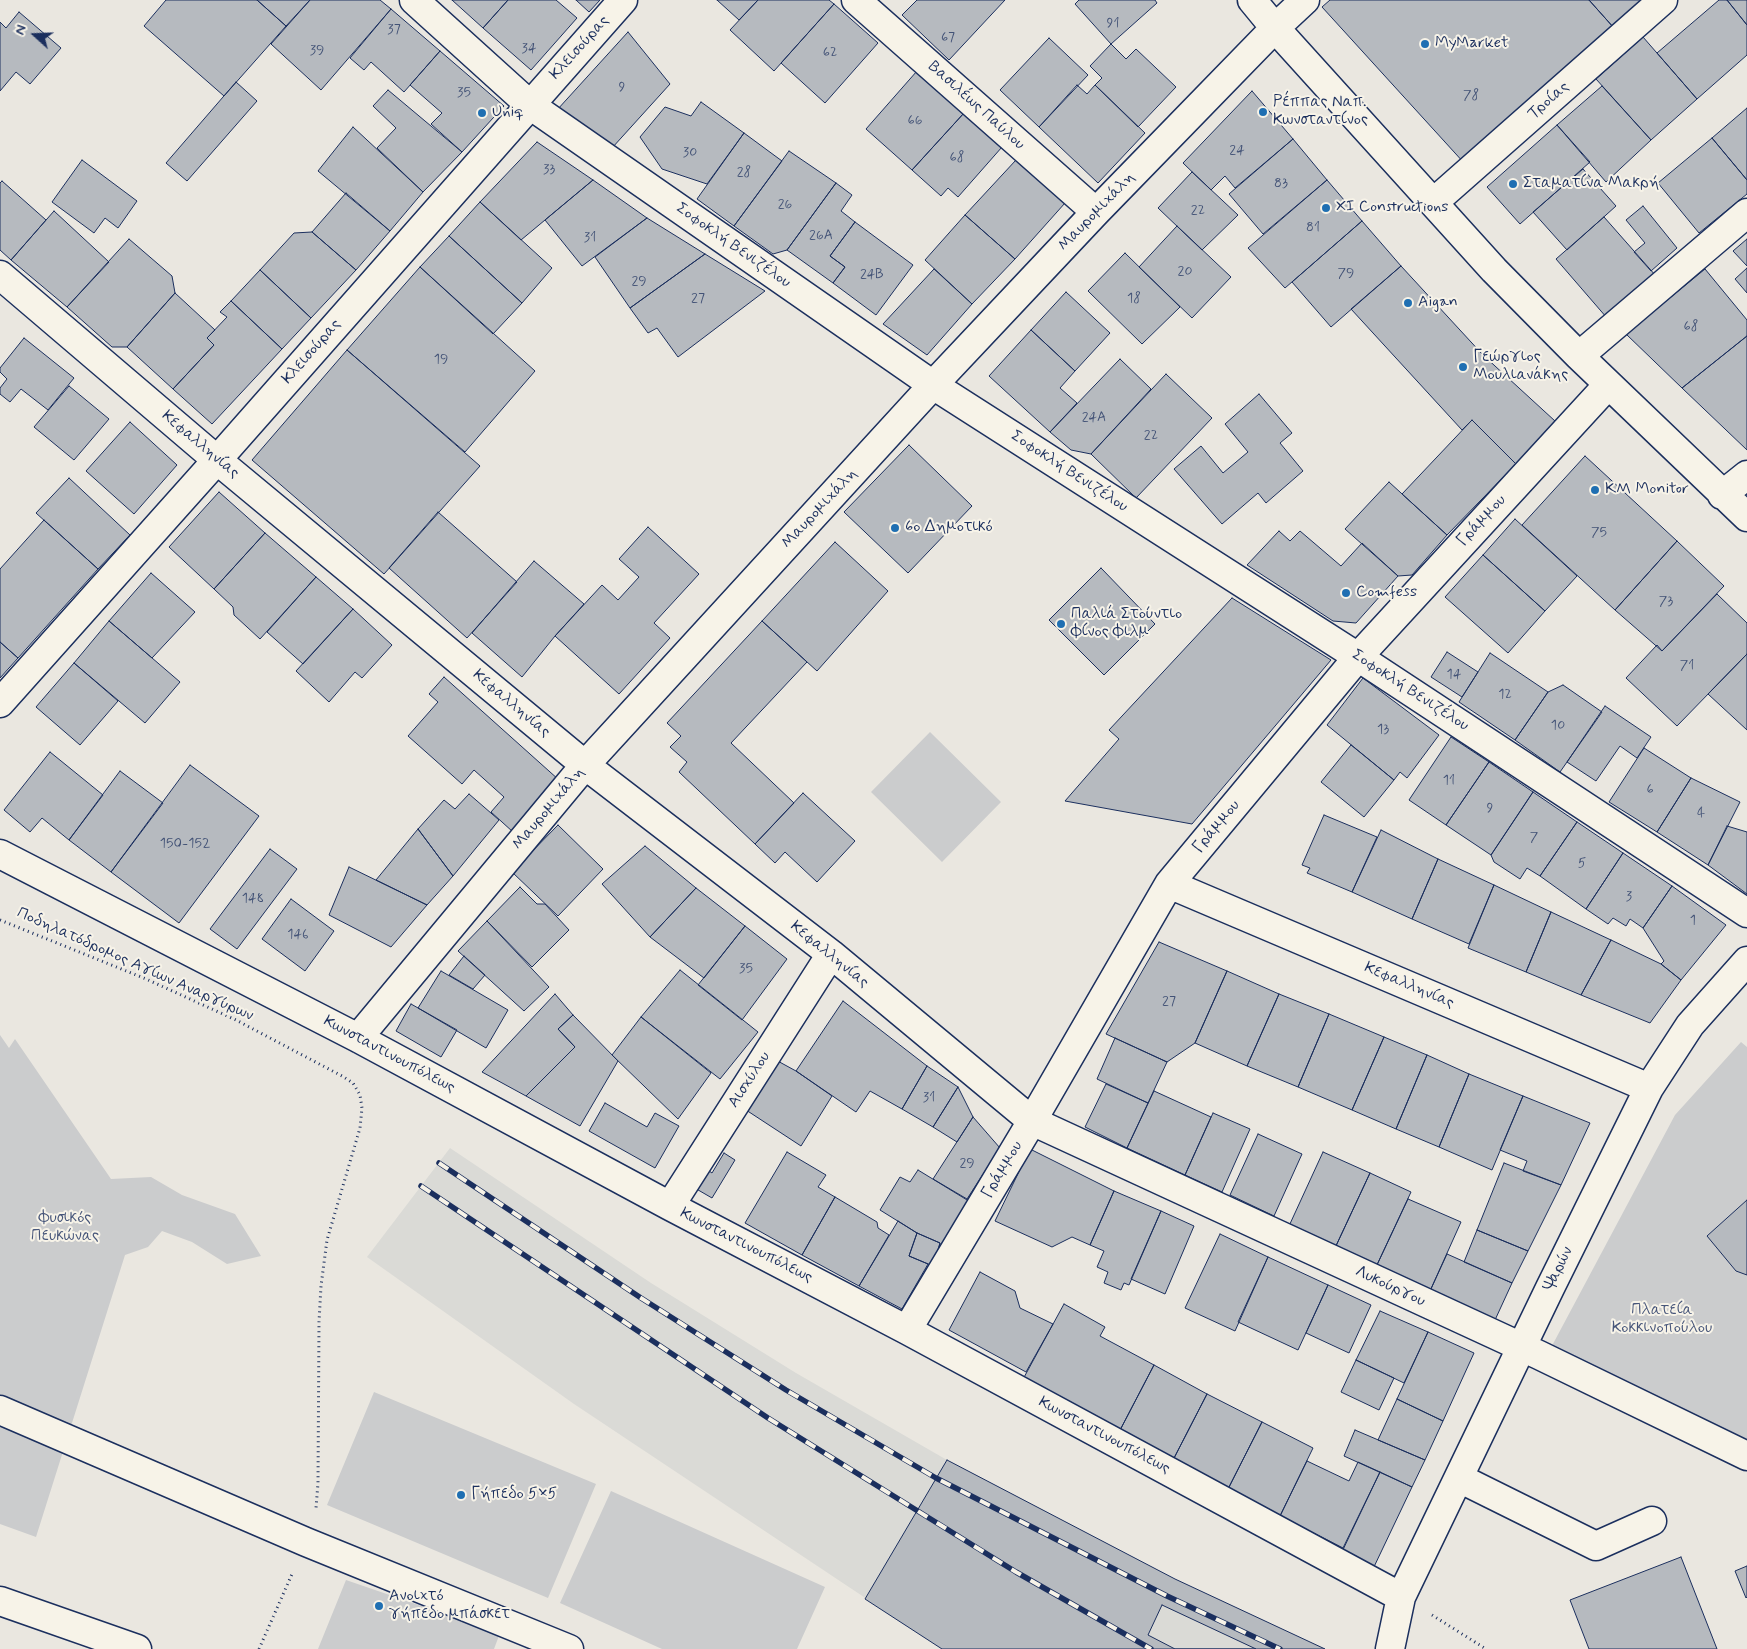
<!DOCTYPE html>
<html>
<head>
<meta charset="utf-8">
<style>
  body { margin:0 }
  #map { position:relative; width:1747px; height:1649px; overflow:hidden; background:#eae7e0; font-family:Mynerve,sans-serif }
  canvas { display:block }
  .north { position:absolute; left:10px; top:10px; width:50px; height:50px; -webkit-text-stroke:4px #f7f3e8; paint-order:stroke; rotate:290deg; font-size:14px; font-weight:700; line-height:20px; text-align:center; color:#1b2f5e }
  .north::after { content:''; display:block; margin:auto; width:18px; height:22px; background:#1b2f5e; clip-path:polygon(50% 0,100% 100%,50% 72%,0 100%) }
</style>
</head>
<body>
<div id="map">
<canvas width="1747" height="1649"></canvas>
<div class="north">N</div>
</div>
<script>
const g = document.querySelector('canvas').getContext('2d');
g.lineJoin = 'round';
function fill(path, color) { g.fillStyle = color; g.fill(path, 'evenodd'); }
const poly = rows => new Path2D(rows.map(r => 'M' + r).join(''));
function trace(path, color, width, dash) { g.strokeStyle = color; g.lineWidth = width; g.lineCap = dash ? 'butt' : 'round'; g.setLineDash(dash || []); g.stroke(path); }
function label(font, color, halo, rows, align = 'center') {
  g.font = font + ' Mynerve,sans-serif'; g.lineWidth = 4; g.setLineDash([]); g.textBaseline = 'middle'; g.strokeStyle = halo; g.fillStyle = color; for (const [text, x, y, turn = 0] of rows) {
    g.save(); g.translate(x, y); g.rotate((+turn || 0) * Math.PI / 180); g.textAlign = isNaN(turn) ? turn : align; if (halo) g.strokeText(text, 0, 0); g.fillText(text, 0, 0); g.restore();
  }
}
fill(poly([
  [450,1148,651,1283,796,1373,947,1460,1175,1579,1325,1649,942,1649,574,1404,367,1257]
]), '#dadad6');
fill(poly([
  [930,732,1001,802,942,862,871,792],
  [0,1035,9,1048,15,1039,111,1179,151,1177,182,1195,235,1214,261,1256,227,1264,192,1242,162,1231,148,1247,125,1255,36,1537,0,1524],
  [1741,1042,1747,1047,1747,1457,1546,1357,1675,1115],
  [374,1392,596,1484,548,1598,327,1505],
  [611,1491,825,1587,797,1649,662,1649,560,1603],
  [346,1580,500,1633,494,1649,318,1649]
]), '#cbcccd');
const building = poly([
  [166,0,257,0,286,26,224,96,144,26,166,0],
  [257,0,310,0,286,26,257,0],
  [310,0,380,0,391,9,321,90,271,44,310,0],
  [452,0,508,0,483,28,452,0],
  [508,0,556,0,577,18,531,70,483,28,508,0],
  [576,0,600,0,589,12,576,0],
  [717,0,758,0,739,20,717,0],
  [758,0,829,0,834,4,774,71,730,30,758,0],
  [917,0,1005,0,949,60,902,15,917,0],
  [1079,0,1155,0,1157,3,1111,44,1075,4,1079,0],
  [1330,0,1589,0,1614,28,1465,164,1322,7,1330,0],
  [1589,0,1644,0,1614,28,1589,0],
  [1719,0,1727,0,1747,25,1747,55,1697,99,1657,53,1719,0],
  [1727,0,1747,0,1747,25,1727,0],
  [834,4,878,43,825,103,781,63,834,4],
  [391,9,440,51,404,92,371,62,364,70,350,58,391,9],
  [19,12,61,48,30,84,16,72,0,91,0,22,6,28,19,12],
  [628,32,670,84,612,148,557,110,628,32],
  [1643,37,1697,99,1651,140,1596,79,1643,37],
  [1049,38,1088,75,1039,127,1000,90,1049,38],
  [1111,44,1126,59,1136,49,1176,87,1138,127,1095,85,1102,78,1090,66,1111,44],
  [440,51,504,106,462,152,431,124,442,113,410,85,440,51],
  [917,71,964,113,912,170,866,129,917,71],
  [236,82,257,101,187,181,166,163,236,82],
  [1077,85,1087,94,1095,85,1145,133,1098,183,1039,127,1077,85],
  [1602,86,1651,140,1606,182,1557,125,1602,86],
  [388,90,462,152,423,192,377,148,396,128,373,106,388,90],
  [1252,91,1293,139,1235,188,1225,176,1211,190,1183,163,1252,91],
  [701,102,744,133,707,184,662,169,640,137,665,107,691,116,701,102],
  [1747,108,1747,180,1712,138,1747,108],
  [964,113,1002,147,958,197,948,188,941,196,912,170,964,113],
  [1557,125,1590,162,1520,224,1487,187,1557,125],
  [353,127,423,192,390,231,318,171,353,127],
  [744,133,782,161,734,226,697,199,744,133],
  [1712,138,1747,180,1747,194,1699,233,1658,183,1712,138],
  [1293,139,1327,180,1263,234,1229,194,1293,139],
  [537,142,593,180,521,240,480,202,537,142],
  [789,151,836,183,787,250,773,254,734,226,789,151],
  [82,160,137,201,118,228,105,218,94,233,52,202,82,160],
  [1016,160,1065,203,1015,259,965,215,1016,160],
  [1583,169,1616,206,1567,250,1533,212,1583,169],
  [1192,172,1238,215,1202,250,1158,208,1192,172],
  [593,180,647,218,582,266,545,220,593,180],
  [1327,180,1362,221,1285,288,1248,248,1327,180],
  [2,181,46,220,11,260,0,250,0,183,2,181],
  [836,183,852,195,841,211,855,222,830,256,845,267,833,283,787,250,836,183],
  [346,193,390,231,356,270,312,232,346,193],
  [480,202,552,268,522,303,449,236,480,202],
  [1643,206,1677,248,1651,271,1634,252,1645,243,1626,220,1643,206],
  [54,211,109,262,67,307,11,260,54,211],
  [965,215,1015,259,972,304,925,260,965,215],
  [1604,217,1656,276,1607,318,1556,259,1604,217],
  [647,218,705,254,630,308,595,257,647,218],
  [1362,221,1401,266,1331,327,1292,282,1362,221],
  [855,222,913,265,876,315,833,283,845,267,830,256,855,222],
  [1177,226,1231,277,1192,318,1139,267,1177,226],
  [312,232,356,270,311,318,260,270,294,233,312,232],
  [449,236,522,303,493,334,420,267,449,236],
  [129,239,172,276,175,293,127,347,112,347,67,307,129,239],
  [1747,239,1747,266,1733,251,1747,239],
  [1125,253,1180,307,1142,344,1088,291,1125,253],
  [705,254,765,291,678,357,657,328,648,333,630,308,705,254],
  [1401,266,1483,355,1555,421,1516,464,1472,420,1462,430,1351,309,1401,266],
  [420,267,535,371,465,452,347,350,420,267],
  [1747,268,1747,293,1735,279,1747,268],
  [934,269,972,304,927,355,883,324,934,269],
  [1705,269,1747,320,1747,336,1682,388,1626,334,1705,269],
  [260,270,311,318,282,349,231,301,260,270],
  [1066,292,1110,333,1075,371,1031,330,1066,292],
  [175,293,215,330,207,338,214,345,173,389,127,347,175,293],
  [231,301,282,349,212,424,173,389,214,345,207,338,227,317,220,312,231,301],
  [1031,330,1075,371,1060,388,1077,403,1050,432,989,376,1031,330],
  [1747,336,1747,450,1682,388,1747,336],
  [24,338,74,378,48,410,21,389,10,402,0,394,0,388,7,379,0,372,0,368,24,338],
  [347,350,480,466,384,574,252,460,347,350],
  [1120,359,1151,389,1091,454,1071,450,1050,432,1120,359],
  [1166,374,1212,418,1136,498,1091,454,1166,374],
  [69,386,109,419,74,460,34,427,69,386],
  [1259,394,1292,433,1280,443,1303,471,1266,503,1258,493,1222,524,1174,469,1201,446,1223,473,1248,452,1225,424,1259,394],
  [1472,420,1516,464,1447,535,1402,494,1472,420],
  [130,422,177,465,134,514,86,471,130,422],
  [909,445,972,506,908,573,844,512,909,445],
  [1585,456,1677,541,1615,610,1522,525,1585,456],
  [69,478,130,535,98,569,36,513,69,478],
  [1389,482,1447,535,1412,575,1398,576,1345,529,1389,482],
  [219,492,265,533,214,589,169,547,219,492],
  [438,512,517,582,467,638,389,568,438,512],
  [1515,519,1577,576,1545,611,1483,555,1515,519],
  [44,520,98,569,18,658,0,642,0,569,44,520],
  [648,527,699,574,654,623,670,638,619,694,555,636,602,585,618,600,639,577,619,559,648,527],
  [1279,531,1290,541,1300,531,1341,566,1362,543,1398,576,1356,623,1333,621,1247,565,1279,531],
  [265,533,316,577,260,639,234,615,233,607,214,589,265,533],
  [1677,541,1724,586,1662,651,1615,610,1677,541],
  [835,542,888,591,817,671,762,621,835,542],
  [1483,555,1545,611,1508,653,1445,597,1483,555],
  [534,561,584,604,555,636,522,677,472,633,534,561],
  [1101,568,1155,624,1104,675,1049,620,1101,568],
  [151,573,195,612,152,658,109,621,151,573],
  [316,577,353,609,303,664,267,632,316,577],
  [1717,594,1747,623,1747,654,1677,726,1626,678,1657,645,1662,651,1717,594],
  [1232,598,1331,660,1192,824,1065,801,1119,739,1109,730,1232,598],
  [353,609,392,645,362,678,355,672,329,702,296,671,353,609],
  [109,621,180,682,145,723,74,663,109,621],
  [762,621,807,662,731,743,794,803,755,844,679,772,687,762,670,747,681,736,667,723,762,621],
  [0,642,18,658,0,678,0,642],
  [1447,652,1478,672,1462,697,1431,677,1447,652],
  [1490,653,1548,692,1515,740,1459,702,1490,653],
  [1747,654,1747,730,1708,694,1747,654],
  [74,663,118,701,80,745,36,707,74,663],
  [444,677,559,780,513,832,491,812,504,797,474,770,462,784,408,736,438,702,429,694,444,677],
  [1363,678,1439,735,1407,778,1400,772,1394,780,1327,725,1363,678],
  [1563,685,1602,712,1560,772,1515,740,1548,692,1563,685],
  [1605,706,1651,737,1637,758,1620,746,1596,781,1567,762,1605,706],
  [1451,737,1489,762,1446,825,1409,800,1451,737],
  [1351,745,1394,780,1364,817,1321,782,1351,745],
  [1644,748,1691,778,1657,832,1609,802,1644,748],
  [50,752,103,795,69,840,42,818,30,832,4,810,50,752],
  [1489,762,1533,792,1491,855,1446,825,1489,762],
  [190,765,259,816,179,923,111,872,190,765],
  [120,771,163,803,111,872,69,840,120,771],
  [1691,778,1740,802,1708,865,1657,832,1691,778],
  [1533,792,1577,822,1540,876,1527,868,1520,879,1494,862,1491,855,1533,792],
  [803,793,855,841,817,882,785,852,775,863,755,844,803,793],
  [469,794,499,820,453,876,418,829,444,800,455,809,469,794],
  [1324,815,1377,837,1352,892,1307,873,1310,868,1302,865,1324,815],
  [1577,822,1623,853,1586,909,1540,876,1577,822],
  [558,825,603,869,558,916,512,872,558,825],
  [1727,826,1747,832,1747,894,1708,865,1727,826],
  [418,829,453,876,427,905,376,880,418,829],
  [1381,830,1438,859,1412,919,1352,892,1381,830],
  [645,846,696,888,650,937,602,884,645,846],
  [270,849,297,869,237,949,210,929,270,849],
  [1623,853,1672,886,1643,928,1630,919,1626,926,1613,918,1608,924,1586,909,1623,853],
  [1438,859,1494,885,1469,944,1412,919,1438,859],
  [349,867,427,905,391,947,329,915,349,867],
  [1494,885,1551,912,1526,972,1468,948,1494,885],
  [1672,886,1726,925,1681,980,1661,964,1664,961,1643,928,1672,886],
  [520,887,537,904,545,904,569,930,532,967,487,921,520,887],
  [696,888,745,926,704,978,650,937,696,888],
  [291,899,334,931,305,971,262,939,291,899],
  [1551,912,1611,940,1581,995,1526,972,1551,912],
  [487,921,549,987,524,1011,458,951,487,921],
  [745,926,787,959,742,1020,698,985,745,926],
  [1611,940,1661,964,1681,980,1650,1023,1581,995,1611,940],
  [1159,942,1227,971,1195,1043,1167,1062,1106,1034,1159,942],
  [464,956,485,975,473,989,449,975,464,956],
  [680,970,758,1032,720,1079,641,1017,680,970],
  [441,971,508,1010,486,1048,418,1008,441,971],
  [1227,971,1279,994,1247,1066,1195,1043,1227,971],
  [555,994,573,1015,558,1029,575,1047,526,1096,482,1072,555,994],
  [1279,994,1329,1014,1298,1087,1247,1066,1279,994],
  [843,1001,927,1066,902,1109,870,1091,856,1112,796,1071,843,1001],
  [411,1004,457,1030,441,1057,396,1031,411,1004],
  [1329,1014,1384,1037,1352,1110,1298,1087,1329,1014],
  [573,1015,618,1061,580,1126,526,1096,575,1047,558,1029,573,1015],
  [641,1017,711,1073,678,1119,612,1055,641,1017],
  [1384,1037,1427,1055,1396,1129,1352,1110,1384,1037],
  [1115,1038,1167,1062,1148,1103,1097,1079,1115,1038],
  [1427,1055,1469,1074,1439,1147,1396,1129,1427,1055],
  [774,1059,796,1071,832,1096,801,1146,743,1108,774,1059],
  [927,1066,958,1087,933,1127,902,1109,927,1066],
  [1469,1074,1523,1096,1492,1170,1439,1147,1469,1074],
  [1106,1084,1148,1103,1127,1148,1085,1127,1106,1084],
  [958,1087,973,1117,957,1142,933,1127,958,1087],
  [1154,1091,1211,1117,1185,1175,1127,1148,1154,1091],
  [1523,1096,1590,1123,1561,1185,1523,1171,1527,1161,1500,1150,1523,1096],
  [605,1103,647,1127,655,1113,679,1126,655,1168,589,1131,605,1103],
  [1213,1113,1250,1129,1222,1192,1185,1175,1213,1113],
  [973,1117,1000,1148,967,1199,933,1179,973,1117],
  [1258,1134,1302,1154,1274,1216,1230,1195,1258,1134],
  [1030,1149,1114,1191,1090,1245,1072,1237,1052,1247,995,1221,1030,1149],
  [787,1152,826,1175,818,1187,835,1197,802,1255,745,1223,787,1152],
  [1323,1152,1370,1173,1335,1248,1289,1226,1323,1152],
  [724,1153,735,1160,712,1198,693,1187,705,1168,712,1173,724,1153],
  [1504,1163,1561,1185,1528,1251,1477,1230,1504,1163],
  [918,1170,972,1203,942,1249,939,1247,940,1243,917,1233,880,1210,900,1177,910,1182,918,1170],
  [1370,1173,1411,1192,1376,1267,1335,1248,1370,1173],
  [1114,1191,1161,1211,1129,1285,1124,1283,1121,1290,1104,1283,1108,1272,1097,1267,1104,1251,1090,1245,1114,1191],
  [835,1197,877,1222,878,1228,889,1235,859,1286,802,1255,835,1197],
  [1408,1199,1461,1222,1430,1291,1376,1267,1408,1199],
  [1747,1200,1747,1275,1736,1271,1707,1236,1747,1200],
  [1161,1211,1194,1226,1165,1294,1131,1279,1161,1211],
  [898,1221,917,1233,909,1256,928,1264,902,1309,859,1286,898,1221],
  [1477,1230,1528,1251,1512,1283,1464,1262,1477,1230],
  [917,1233,940,1243,933,1266,909,1256,917,1233],
  [1220,1234,1268,1257,1235,1331,1185,1308,1220,1234],
  [1447,1254,1512,1283,1495,1320,1430,1291,1447,1254],
  [1268,1257,1328,1285,1298,1350,1238,1322,1268,1257],
  [980,1272,1015,1291,1020,1308,1053,1324,1026,1372,949,1330,980,1272],
  [1328,1285,1371,1305,1349,1353,1306,1333,1328,1285],
  [1064,1304,1105,1327,1100,1336,1154,1365,1118,1434,1022,1381,1064,1304],
  [1380,1311,1428,1332,1404,1383,1356,1360,1380,1311],
  [1428,1332,1474,1353,1443,1421,1397,1399,1428,1332],
  [1356,1360,1394,1378,1379,1410,1341,1392,1356,1360],
  [1154,1365,1207,1394,1172,1462,1118,1434,1154,1365],
  [1207,1394,1262,1422,1227,1491,1172,1462,1207,1394],
  [1397,1399,1443,1421,1425,1460,1378,1440,1397,1399],
  [1262,1422,1313,1448,1280,1516,1227,1491,1262,1422],
  [1355,1430,1425,1460,1412,1487,1344,1456,1355,1430],
  [947,1460,1175,1579,1325,1649,942,1649,865,1599,947,1460],
  [1307,1461,1349,1481,1358,1462,1380,1472,1343,1548,1280,1516,1307,1461],
  [1380,1472,1412,1487,1372,1571,1340,1556,1380,1472],
  [1681,1557,1717,1649,1589,1649,1570,1600,1681,1557],
  [1747,1566,1747,1597,1746,1598,1735,1571,1747,1566],
  [1162,1605,1256,1649,1175,1649,1148,1635,1162,1605]
]);
fill(building, '#b6babf');
trace(building, '#1b2f5e', 1);
const minor = poly([
  [414,0,530,105,933,385,1358,657,1747,913],
  [856,0,1096,212],
  [1252,0,1275,28,1494,270,1579,356,1747,517],
  [1434,202,1663,0],
  [0,275,217,460,585,765,831,954,1032,1121,1539,1355,1747,1456],
  [1579,356,1747,213],
  [1722,495,1747,475],
  [0,703,217,460,623,0],
  [0,854,358,1038,670,1206,907,1330,1401,1597],
  [1169,884,1649,1088],
  [358,1038,585,765,933,385,1096,212,1275,28,1305,0],
  [670,1206,831,954],
  [907,1330,1032,1121,1169,884,1358,657,1608,385],
  [0,1410,306,1542,569,1649],
  [1459,1478,1596,1546,1652,1521],
  [1390,1649,1401,1597,1550,1288,1649,1088,1690,1025,1747,961]
]);
const major = poly([
  [0,1601,137,1649]
]);
trace(minor, '#1b2f5e', 31);
trace(major, '#1b2f5e', 31);
trace(poly([
  [0,920,146,979,236,1020,342,1076,353,1083,360,1095,362,1108,360,1128,327,1240,321,1286,319,1322,318,1483,316,1508],
  [1432,1615,1486,1649],
  [259,1649,292,1574]
]), '#1b2f5e', 3, [1, 4]);
trace(minor, '#f7f3e8', 28);
trace(major, '#f7f3e8', 28);
const rail = poly([
  [439,1163,641,1298,786,1390,936,1478,1167,1596,1280,1649],
  [421,1186,768,1418,1016,1572,1151,1649]
]);
trace(rail, '#1b2f5e', 5.5);
trace(rail, '#f7f3e8', 4, [11]);
for (const [x, y, r, color] of [
  [1425,44,5,"#1f6fb2"],
  [1263,112,5,"#1f6fb2"],
  [482,113,5,"#1f6fb2"],
  [1513,184,5,"#1f6fb2"],
  [1326,208,5,"#1f6fb2"],
  [1408,303,5,"#1f6fb2"],
  [1463,367,5,"#1f6fb2"],
  [1595,490,5,"#1f6fb2"],
  [895,528,5,"#1f6fb2"],
  [1346,593,5,"#1f6fb2"],
  [1061,624,5,"#1f6fb2"],
  [461,1495,5,"#1f6fb2"],
  [379,1606,5,"#1f6fb2"]
]) { const dot = new Path2D(); dot.arc(x, y, r, 0, 2 * Math.PI); g.fillStyle = color; g.fill(dot); trace(dot, '#f7f3e8', 2); }
label('14px', '#425276', null, [
  ["91",1113,24],
  ["37",394,30],
  ["67",948,38],
  ["34",529,49],
  ["39",317,51],
  ["62",830,53],
  ["9",622,88],
  ["35",464,93],
  ["78",1471,96],
  ["66",915,121],
  ["24",1237,151],
  ["30",690,153],
  ["68",957,158],
  ["33",549,170],
  ["28",744,173],
  ["83",1281,184],
  ["26",785,205],
  ["22",1198,211],
  ["81",1313,228],
  ["26Α",821,236],
  ["31",590,238],
  ["20",1185,272],
  ["79",1346,274],
  ["24Β",872,275],
  ["29",639,282],
  ["27",698,299],
  ["18",1134,299],
  ["68",1691,327],
  ["19",441,360],
  ["24Α",1094,418],
  ["22",1151,436],
  ["75",1599,533],
  ["73",1666,602],
  ["71",1687,666],
  ["14",1454,675],
  ["12",1505,695],
  ["10",1558,726],
  ["13",1383,730],
  ["11",1449,781],
  ["6",1650,790],
  ["9",1490,809],
  ["4",1701,814],
  ["7",1534,838],
  ["150-152",185,844],
  ["5",1582,864],
  ["3",1629,897],
  ["148",253,899],
  ["1",1693,921],
  ["146",298,935],
  ["35",746,969],
  ["27",1169,1002],
  ["31",929,1098],
  ["29",967,1164]
]);
label('16px', '#1b2f5e', '#f7f3e8', [
  ["MyMarket",1435,44],
  ["Ρέππας Ναπ.",1273,103],
  ["Κωνσταντίνος",1273,121],
  ["Uniq",492,113],
  ["Σταματίνα Μακρή",1523,184],
  ["XI Constructions",1336,208],
  ["Aigan",1418,303],
  ["Γεώργιος",1473,358],
  ["Μουλιανάκης",1473,376],
  ["KM Monitor",1605,490],
  ["6ο Δημοτικό",905,528],
  ["Comfess",1356,593],
  ["Παλιά Στούντιο",1071,615],
  ["Φίνος Φιλμ",1071,633],
  ["Γήπεδο 5×5",471,1495],
  ["Ανοιχτό",389,1597],
  ["γήπεδο μπάσκετ",389,1615]
], 'left');
label('16px', '#1b2f5e', '#f7f3e8', [
  ["Κλεισούρας",580,48,-48],
  ["Τροίας",1549,101,-41],
  ["Βασιλέως Παύλου",976,106,42],
  ["Μαυρομιχάλη",1097,212,-46],
  ["Σοφοκλή Βενιζέλου",733,246,35],
  ["Κλεισούρας",312,352,-49],
  ["Κεφαλληνίας",200,445,40],
  ["Σοφοκλή Βενιζέλου",1069,472,33],
  ["Μαυρομιχάλη",820,509,-47],
  ["Γράμμου",1482,521,-47],
  ["Σοφοκλή Βενιζέλου",1410,691,33],
  ["Κεφαλληνίας",511,704,40],
  ["Μαυρομιχάλη",549,809,-50],
  ["Γράμμου",1217,827,-50],
  ["Κεφαλληνίας",829,955,39],
  ["Ποδηλατόδρομος Αγίων Αναργύρων",135,965,24],
  ["Κεφαλληνίας",1409,986,23],
  ["Κωνσταντινουπόλεως",389,1055,28],
  ["Αισχύλου",750,1080,-57],
  ["Γράμμου",1003,1170,-59],
  ["Κωνσταντινουπόλεως",746,1246,27],
  ["Ψαρών",1559,1269,-64],
  ["Λυκούργου",1390,1287,25],
  ["Κωνσταντινουπόλεως",1104,1436,28]
]);
label('16px', '#47567a', '#f7f3e8', [
  ["Φυσικός",65,1219],
  ["Πευκώνας",65,1237],
  ["Πλατεία",1662,1311],
  ["Κοκκινοπούλου",1662,1329]
]);
</script>
</body>
</html>
